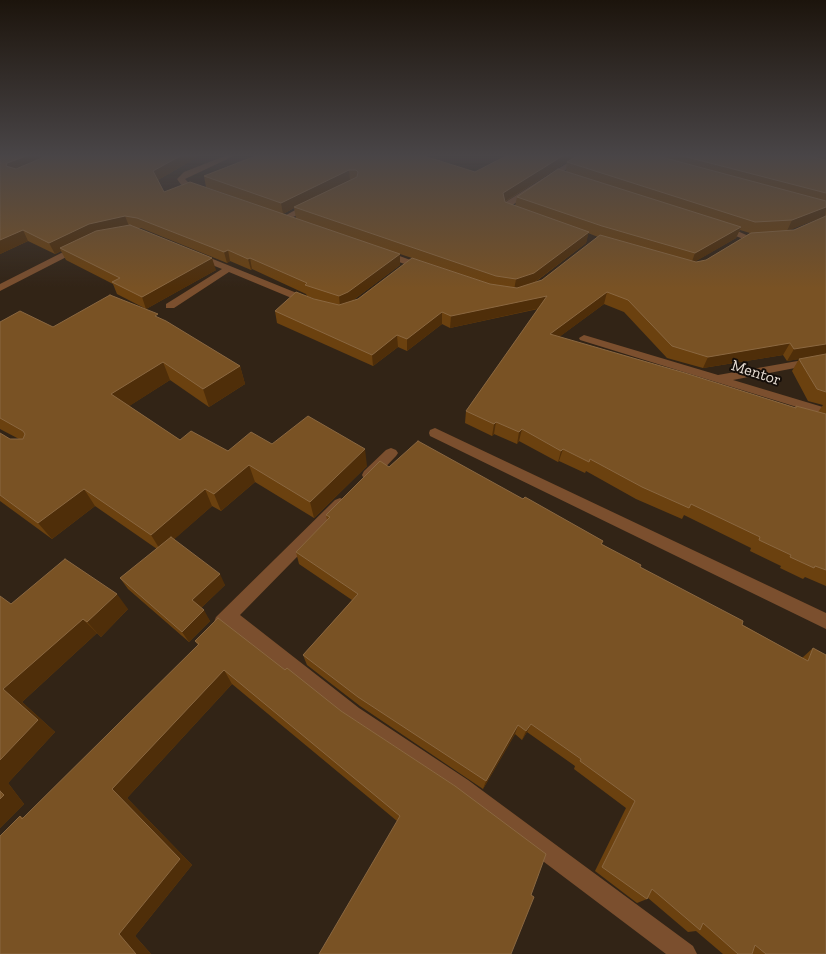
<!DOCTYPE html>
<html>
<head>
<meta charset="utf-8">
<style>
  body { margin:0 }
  canvas { display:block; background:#322416 }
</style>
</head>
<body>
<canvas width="826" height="954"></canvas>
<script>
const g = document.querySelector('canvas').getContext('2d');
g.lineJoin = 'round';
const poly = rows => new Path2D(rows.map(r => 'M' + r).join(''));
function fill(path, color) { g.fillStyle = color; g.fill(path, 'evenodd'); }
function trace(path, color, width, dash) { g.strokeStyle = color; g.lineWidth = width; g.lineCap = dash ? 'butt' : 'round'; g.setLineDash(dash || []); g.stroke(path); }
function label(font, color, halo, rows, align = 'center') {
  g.font = font + ' "Zilla Slab",serif'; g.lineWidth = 4; g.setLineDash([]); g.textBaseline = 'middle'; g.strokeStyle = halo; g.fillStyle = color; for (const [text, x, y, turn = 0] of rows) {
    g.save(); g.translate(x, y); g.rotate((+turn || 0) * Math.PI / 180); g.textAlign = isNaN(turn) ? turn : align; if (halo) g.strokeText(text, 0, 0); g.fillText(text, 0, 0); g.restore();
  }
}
fill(poly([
  [227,155,236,155,185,179,188,182,205,188,205,192,182,186,177,179,184,172,227,155],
  [580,155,588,155,511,206,511,208,521,212,521,216,515,216,504,211,504,203,580,155],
  [308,203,315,205,286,221,279,219,308,203],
  [718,225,724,225,753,238,746,240,718,229,718,225],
  [79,244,83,247,82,249,0,291,0,284,79,244],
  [383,250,427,266,429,268,427,270,421,270,380,255,380,251,383,250],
  [198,253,314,300,315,302,314,304,306,304,229,272,174,308,166,308,166,304,222,269,195,258,195,254,198,253],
  [584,335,718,375,826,356,826,362,733,380,826,408,826,416,580,340,579,338,584,335],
  [435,428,826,613,826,629,430,436,429,433,430,430,435,428],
  [391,448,396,450,398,453,396,456,374,479,369,480,364,479,362,475,364,471,386,450,391,448],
  [340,498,345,500,347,504,345,508,240,615,359,708,468,780,693,946,697,954,666,954,454,794,345,722,229,627,222,630,216,627,214,622,216,617,335,500,340,498]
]), '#7b4f2e');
fill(poly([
  [0,155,201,155,158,180,164,192,254,204,206,187,204,176,258,155,475,172,578,155,505,202,515,206,517,197,566,171,567,162,579,155,826,155,826,586,805,577,803,579,780,568,781,566,750,551,751,548,684,515,682,519,636,499,586,471,585,473,559,461,558,462,519,441,517,444,494,434,492,436,465,423,466,411,538,309,450,328,442,324,407,351,398,347,373,366,277,323,275,311,314,299,320,301,307,296,306,294,252,269,251,270,230,261,227,263,141,228,137,228,216,270,146,309,117,294,113,284,66,260,61,251,55,254,28,241,0,254],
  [294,208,296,218,283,214],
  [825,216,794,230,789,230],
  [740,230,750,233,706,260,696,262,694,262,736,238],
  [588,233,598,237,542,280,534,283,586,243],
  [400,254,412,258,358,299,352,301,400,265],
  [604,304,624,312,667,358,703,368,783,355,787,361,799,359,792,371,808,401,823,405,818,412,796,406,795,408,559,337],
  [159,318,240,366,245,384,209,407,170,380,129,406,180,440,228,451,272,444,367,466,314,518,255,482,221,511,212,506,174,539,225,585,201,608,210,621,189,642,128,589,120,578,157,549,95,506,52,539,0,501,0,433,10,439,19,439,0,429,0,322,53,327],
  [389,467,523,499,603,541,602,544,640,567,802,658,813,648,826,954,723,954,696,931,688,932,648,898,647,899,637,903,595,871,626,808,574,769,575,766,527,732,522,740,515,734,483,789,360,706,307,665,303,655,352,600,299,564,296,552,327,520,326,515],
  [11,604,128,609,101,637,97,633,22,702,55,732,8,783,24,804,0,828],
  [195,641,285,670,341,711,455,786,397,821,232,684,127,798,192,865,135,936,151,954,0,954,20,816,24,818,198,645]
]), '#6b410f');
fill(poly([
  [29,155,56,155,12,173,6,166,7,163],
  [182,155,201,155,156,181,153,171],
  [564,155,578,155,502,203,503,193],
  [349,170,350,180,294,207,294,208,283,214,281,203],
  [826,207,825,216,787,231,792,220],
  [125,216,129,226,60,248,61,251,55,254,49,243,89,224],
  [741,227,736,238,691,264,695,253],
  [23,230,28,241,0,254,0,240],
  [589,232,586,243,532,284,514,290,516,279],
  [228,250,230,261,227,263,224,252],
  [400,254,400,265,349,303,340,307,339,296],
  [212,258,216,270,146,309,142,297],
  [250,258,252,269,251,270,248,259],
  [607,292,604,304,547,346,550,334],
  [547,296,545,307,450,328,451,316],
  [442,312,442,324,407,351,407,339],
  [397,335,398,347,373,366,372,355],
  [790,343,783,355,703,368,708,357],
  [826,344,826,355,787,361,794,349],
  [163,362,170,380,120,412,111,394],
  [240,366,245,384,209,407,203,389],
  [496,422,494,434,492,436,494,424],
  [522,429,519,441,517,444,519,432],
  [365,449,367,466,314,518,310,502],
  [563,449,559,461,558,462,561,451],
  [249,465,255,482,221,511,214,494],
  [84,489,95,506,52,539,38,523],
  [205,489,212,506,161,551,151,535],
  [220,574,225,585,198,611,192,600],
  [117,594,128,609,101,637,87,622],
  [204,610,210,621,189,642,182,632],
  [83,619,97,633,22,702,55,732,8,783,24,804,0,828,0,760,3,689],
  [224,670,232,684,127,798,192,865,135,936,151,954,136,954,119,934,112,789],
  [531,724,527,732,522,740,526,731],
  [518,725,515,734,483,789,486,781]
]), '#4f2e09');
const building = poly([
  [0,155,29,155,7,163,6,166,16,169,49,155,182,155,153,171,164,192,190,182,400,254,348,292,339,296,305,285,307,283,250,258,248,259,228,250,224,252,137,218,125,216,89,224,49,243,23,230,0,240,0,155],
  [258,155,421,155,475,172,508,155,564,155,503,193,505,202,589,232,534,273,516,279,496,276,294,207,357,177,358,172,356,170,349,170,281,203,204,176,258,155],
  [579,155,654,155,826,201,826,207,792,220,755,222,567,162,579,155],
  [679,155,802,155,826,160,826,193,679,155],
  [558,169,741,227,695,253,602,226,517,197,558,169],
  [826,216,826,344,794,349,790,343,708,357,672,346,628,300,607,292,550,334,685,373,796,408,796,406,826,414,826,570,815,566,814,568,790,557,791,555,759,540,760,537,691,504,689,508,642,487,590,459,589,462,563,449,561,451,522,429,519,432,496,422,494,424,466,411,547,296,451,316,442,312,407,339,397,335,372,355,275,311,296,292,314,299,339,305,358,299,412,258,490,284,517,288,542,280,600,235,696,262,706,260,751,233,794,230,826,216],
  [130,225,212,258,142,297,112,282,120,278,60,248,96,231,130,225],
  [110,295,158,314,155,316,166,321,240,366,203,389,163,362,111,394,180,440,191,431,228,451,251,432,272,444,308,416,365,449,310,502,249,465,214,494,205,489,151,535,84,489,38,523,0,495,0,433,10,439,23,439,25,434,23,431,0,418,0,322,20,311,53,327,110,295],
  [826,354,826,392,817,389,799,359,826,354],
  [418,441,523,499,525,497,603,541,601,544,641,565,640,567,743,621,742,625,808,661,813,648,826,655,826,954,766,954,755,945,752,954,738,954,703,923,700,930,652,889,647,899,602,867,635,801,580,761,581,759,531,724,526,731,518,725,486,781,358,697,303,655,358,594,296,552,330,517,326,515,380,461,389,467,418,441],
  [171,537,220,574,192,600,204,610,182,632,120,578,171,537],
  [65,559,117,594,87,622,83,619,3,689,38,720,0,760,0,596,11,604,65,559],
  [218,618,285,670,287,668,341,711,455,786,546,854,531,895,534,897,511,954,319,954,400,816,224,670,112,789,180,859,119,934,136,954,0,954,0,836,20,816,22,819,199,644,195,641,218,618],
  [0,791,4,795,0,799,0,791]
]);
fill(building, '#795224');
trace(building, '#8a6740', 1);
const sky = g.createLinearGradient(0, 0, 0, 288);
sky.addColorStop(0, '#1c140c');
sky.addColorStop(0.54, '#494547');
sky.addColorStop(1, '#49454700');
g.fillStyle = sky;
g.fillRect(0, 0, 826, 288);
label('16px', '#e7ddd4', '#150e09', [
  ["Mentor",756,373,18]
]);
</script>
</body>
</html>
